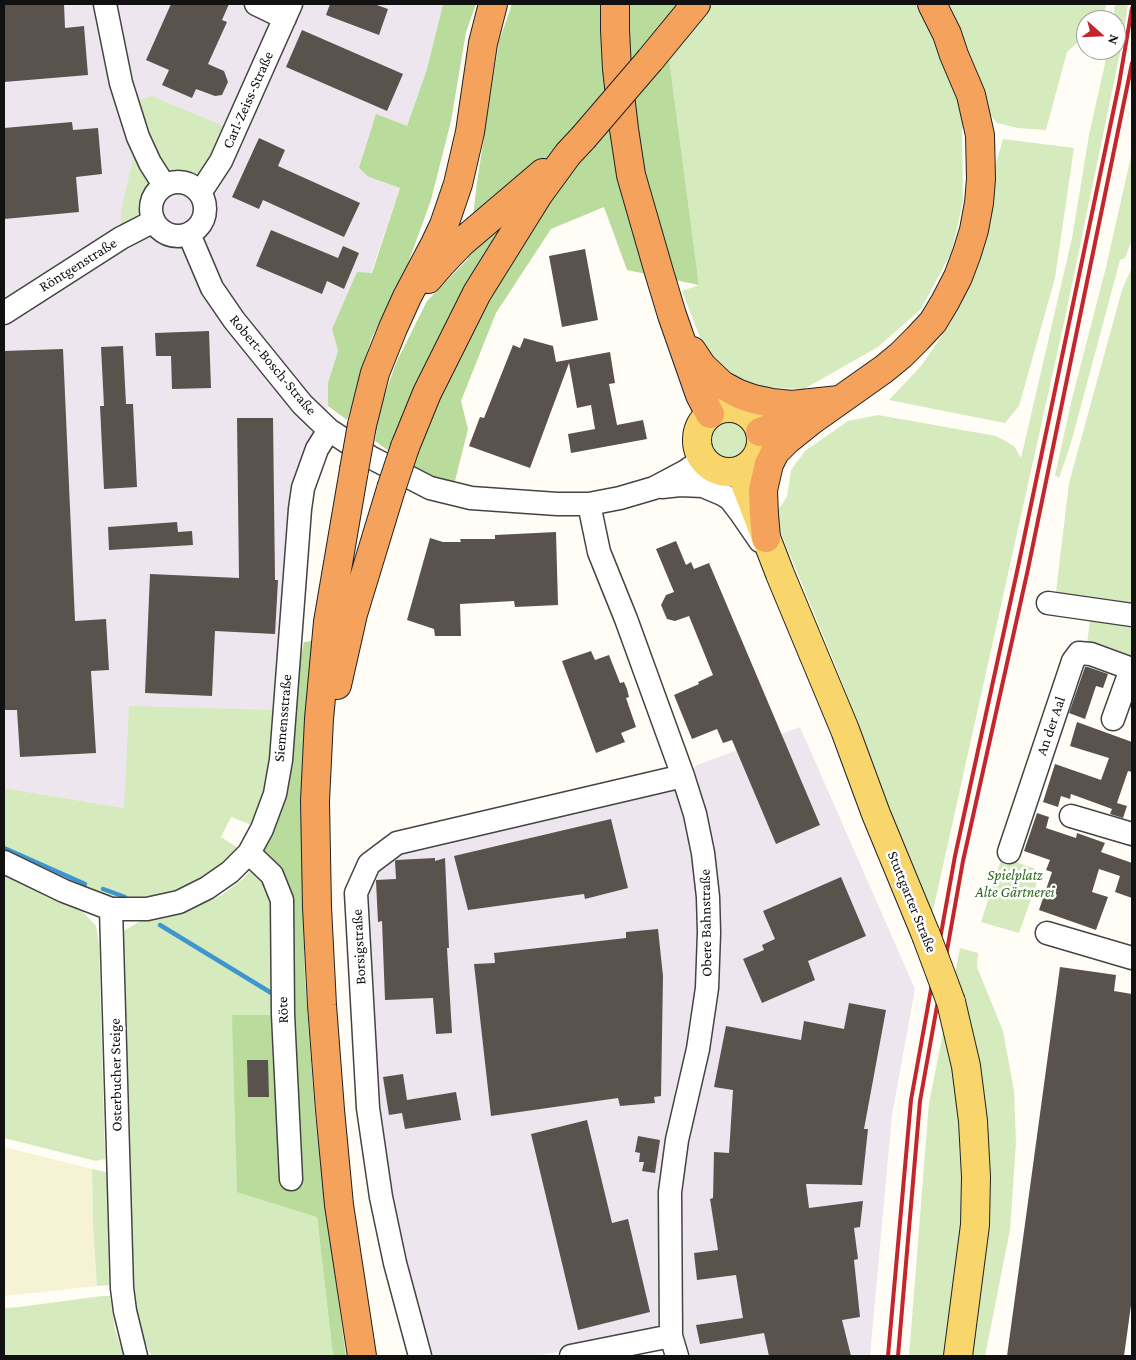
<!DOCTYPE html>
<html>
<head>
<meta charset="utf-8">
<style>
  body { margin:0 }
  #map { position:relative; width:1136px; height:1360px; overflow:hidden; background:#fffdf5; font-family:"Crimson Pro",serif }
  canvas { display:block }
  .frame { position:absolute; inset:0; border:5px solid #111; pointer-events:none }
  .north { position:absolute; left:1076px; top:10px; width:50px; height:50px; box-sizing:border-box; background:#fff; border:1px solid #a0a0a0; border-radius:50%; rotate:110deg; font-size:14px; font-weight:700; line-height:20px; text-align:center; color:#111 }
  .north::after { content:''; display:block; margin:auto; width:18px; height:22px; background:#c4262e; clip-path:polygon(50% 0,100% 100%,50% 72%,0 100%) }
</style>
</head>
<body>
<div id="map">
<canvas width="1136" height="1360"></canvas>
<div class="frame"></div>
<div class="north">N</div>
</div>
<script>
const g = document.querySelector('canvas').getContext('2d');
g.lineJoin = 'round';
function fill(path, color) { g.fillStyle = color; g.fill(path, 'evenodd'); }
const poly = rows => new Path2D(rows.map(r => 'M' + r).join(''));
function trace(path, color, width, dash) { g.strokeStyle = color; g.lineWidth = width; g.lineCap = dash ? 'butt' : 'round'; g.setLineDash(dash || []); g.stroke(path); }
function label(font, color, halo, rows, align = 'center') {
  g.font = font + ' "Crimson Pro",serif'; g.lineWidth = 5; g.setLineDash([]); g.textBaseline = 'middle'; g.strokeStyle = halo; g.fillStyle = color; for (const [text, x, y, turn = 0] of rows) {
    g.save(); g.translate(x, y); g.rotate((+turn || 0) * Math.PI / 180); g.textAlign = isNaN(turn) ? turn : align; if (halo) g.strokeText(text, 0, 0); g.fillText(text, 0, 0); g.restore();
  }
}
fill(poly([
  [4,4,443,4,427,69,407,126,369,177,400,188,371,273,332,329,338,351,328,383,328,406,315,481,294,710,124,808,4,788],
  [800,727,915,989,892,1115,870,1356,681,1356,674,1332,535,1356,426,1356,368,1115,362,893,372,867,398,848,675,785,697,765]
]), '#eee6ef');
fill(poly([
  [4,1147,92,1169,93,1228,97,1286,4,1296]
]), '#f6f3d4');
fill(poly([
  [677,4,1106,4,1104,19,1103,20,1086,20,1086,35,1067,52,1046,130,1018,128,997,123,987,111,962,129,963,201,952,251,921,309,878,347,804,389,760,387,727,372,703,345,682,291,699,285,669,58,654,32],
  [1115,4,1128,4,1121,48,1065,318,932,915,883,808,877,774,837,669,774,516,787,497,791,470,805,451,848,421,878,415,996,436,1014,446,1021,458,1072,238,1089,135,1108,50,1116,50,1116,20,1113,20],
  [152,96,235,131,193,186,184,182,174,182,158,191,153,200,151,210,154,221,121,238,121,212,138,137,128,104],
  [1003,139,1074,148,1055,278,1019,406,1005,423,889,400,921,366,950,324,983,249,994,170],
  [1132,152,1132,240,1125,258,1120,260,1071,443,1059,478,1055,475,1072,399,1106,267],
  [1132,267,1132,665,1086,650,1092,607,1055,600,1069,483,1122,290],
  '706 440a22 22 0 1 1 44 0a22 22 0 1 1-44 0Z',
  [129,706,276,710,271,767,265,797,254,826,231,817,221,837,241,850,190,889,147,902,101,897,4,852,4,788,124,808],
  [261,857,279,876,290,1015,232,1015,317,1217,333,1356,152,1356,149,1351,139,1328,131,1258,120,933,144,919,193,908,222,895,244,878],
  [1002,857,1041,871,1019,933,981,922],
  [4,872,83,908,83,912,96,926,99,946,105,1159,96,1161,4,1138],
  [960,948,978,953,977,967,1003,1031,1014,1091,1016,1142,1010,1230,985,1356,909,1356,929,1103],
  [92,1169,107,1172,109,1285,97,1286,93,1228],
  [102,1296,110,1296,115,1330,124,1356,4,1356,4,1308,19,1307]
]), '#d5ebbd');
fill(poly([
  [443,4,476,4,466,32,451,121,431,200,402,280,371,339,347,420,328,406,328,383,338,351,332,329,357,272,372,273,400,188,369,177,359,168,376,114,407,126,427,69],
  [512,4,677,4,654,32,669,58,699,285,627,270,604,207,551,229,496,313,461,401,468,429,454,485,422,475,375,441,380,408,396,363,427,301,468,259,477,182,499,41],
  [313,641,303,822,302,878,305,979,315,1115,325,1203,346,1356,333,1356,317,1217,237,1192,232,1015,289,1015,288,901,261,857,271,832,299,665,304,642]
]), '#b9dc9c');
trace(poly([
  [4,848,85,884],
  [103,889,125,897],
  [160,925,273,994]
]), '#3f96cf', 4.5);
fill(poly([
  [4,4,64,4,65,28,84,26,88,75,4,82],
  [171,4,229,4,222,20,227,22,208,64,224,71,228,82,222,95,215,96,196,89,192,98,162,85,169,70,146,60],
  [330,4,374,4,388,9,379,35,326,15],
  [302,30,403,74,387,111,286,67],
  [72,122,73,130,98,128,102,174,76,177,79,212,4,219,4,128],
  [259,138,285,150,278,166,360,203,344,237,263,200,259,209,232,197],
  [271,230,338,258,343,246,359,253,344,289,327,281,322,294,256,266],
  [585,249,598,320,562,327,549,256],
  [209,331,211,388,172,389,171,356,156,356,155,333],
  [524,338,553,346,556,362,610,352,615,383,609,384,617,425,643,420,647,439,571,453,568,434,595,429,591,405,577,408,569,363,530,468,469,446,480,417,484,418,513,345,520,348],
  [123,346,126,404,133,404,137,487,104,489,100,406,104,406,101,347],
  [63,349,75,621,106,619,109,670,91,671,96,753,20,757,17,710,4,710,4,351],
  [237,418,273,418,275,580,278,580,275,634,215,631,212,696,145,693,150,574,239,578],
  [177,522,178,532,192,531,193,545,109,550,108,527],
  [556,532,558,605,515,607,514,601,460,604,461,636,435,636,434,629,407,620,430,538,443,542,461,542,460,539,495,539,495,535],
  [676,541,686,565,691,562,694,569,709,563,820,825,776,844,732,740,723,743,717,729,692,739,674,695,699,684,698,682,713,675,689,616,675,621,667,619,661,605,666,595,674,592,656,549],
  [591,651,595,660,609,655,620,683,624,682,627,689,629,697,626,698,636,727,621,733,625,742,596,753,562,661],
  [1085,667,1088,667,1108,674,1103,688,1096,686,1085,719,1069,713],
  [1077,722,1132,742,1132,772,1128,771,1117,803,1127,806,1123,818,1110,814,1112,809,1071,794,1070,799,1061,796,1058,807,1043,802,1055,764,1101,780,1109,758,1070,746],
  [1037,813,1049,817,1046,828,1076,838,1077,833,1105,843,1101,852,1132,863,1132,898,1115,892,1120,876,1099,869,1092,892,1108,897,1096,930,1039,910,1052,872,1046,870,1050,860,1024,851],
  [611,819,628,888,585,899,584,894,468,910,454,856],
  [435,858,435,861,445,858,449,948,447,948,452,1033,436,1034,433,998,385,1000,382,921,378,922,376,881,376,880,396,879,395,861,396,860],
  [841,877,866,936,808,961,815,980,762,1003,743,959,764,950,762,945,775,939,763,911],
  [658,929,663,976,661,1096,654,1097,655,1103,620,1106,618,1098,491,1116,474,964,495,963,494,953,626,938,626,932],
  [1060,967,1116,975,1114,991,1132,994,1132,1298,1124,1356,1007,1356],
  [849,1003,886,1010,864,1129,868,1129,862,1185,806,1184,809,1208,863,1201,860,1227,854,1228,858,1259,854,1260,860,1317,842,1320,851,1356,769,1356,764,1333,700,1344,696,1325,743,1318,736,1275,697,1280,694,1253,718,1250,710,1199,713,1198,714,1152,729,1153,733,1090,714,1087,726,1026,801,1040,804,1021,844,1029],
  [247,1060,268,1060,269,1097,248,1097],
  [403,1074,407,1100,456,1092,461,1120,405,1129,402,1113,389,1115,383,1077],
  [587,1120,612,1223,628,1219,650,1312,578,1330,531,1134],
  [638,1136,660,1140,655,1173,642,1171,644,1162,639,1162,640,1153,635,1152]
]), '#5a524d');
const minor = poly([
  [105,4,121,83,138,137,150,163,164,185],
  [256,4,285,18],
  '151 209a27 27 0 1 1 54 0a27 27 0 1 1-54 0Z',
  [200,193,221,161,291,4],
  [189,234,212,288,234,320,302,404,329,430,370,457,430,488,471,498,557,504,589,504,620,498,654,488,686,471,703,459],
  [4,313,121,238,154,221],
  [662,487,680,485,703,486,722,494,730,499,740,512,760,541],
  [589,504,599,552,626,619,683,776,695,814,703,853,708,897,709,933,707,988,698,1049,677,1140,670,1192,671,1336,677,1356],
  [1048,603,1132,615],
  [1113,719,1131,669],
  [1071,816,1132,834],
  [1009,852,1073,661,1079,653,1091,654,1132,669],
  [249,853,272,875,282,900,283,1014,291,1179],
  [4,862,64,891,111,909,147,909,179,902,207,888,230,872,249,853,262,829,275,794,281,760,300,509,303,488,317,449,329,430],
  [111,909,122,1288,125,1311,136,1356],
  [1047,933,1132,958],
  [420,1356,395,1263,381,1197,368,1108,356,893,369,864,397,843,683,776],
  [571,1356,671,1336]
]);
const major = poly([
  '697 440a32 32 0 1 1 64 0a32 32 0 1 1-64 0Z',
  [740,470,780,574,845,730,876,814,926,935],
  [951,1002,966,1066,973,1121,976,1177,975,1225,958,1356]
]);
const highway = poly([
  [615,4,615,30,617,69,624,129,631,175,659,272,672,315,700,395,710,414],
  [650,60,696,4],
  [428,279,441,264,462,242,543,173],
  [692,351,702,366,722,385,739,394,753,399,772,403,792,405,839,400],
  [362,425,375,373,393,328,407,297,435,244,444,225,458,184,470,132,483,43,493,4],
  [760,432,807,414],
  [405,447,427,393,477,293,538,195,568,154,583,138],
  [354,470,328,622,319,719,315,801,317,907,322,1005,330,1110,339,1205,362,1356],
  [766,538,764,515,763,490,769,464,775,452,787,440,812,420,884,369,901,355,917,339,933,322,945,302,958,277,967,253,974,230,979,203,981,179,980,135,971,95,954,55,947,34,932,4],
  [337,685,353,614,391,489]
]);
trace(minor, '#444', 25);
trace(major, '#222', 30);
trace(highway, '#222', 30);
trace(minor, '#fff', 22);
trace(major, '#f9d66b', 28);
trace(highway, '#f5a25d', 28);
trace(poly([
  [888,1356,911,1100,955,856,1018,567,1119,84,1132,8],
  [898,1356,920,1101,963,861,1028,569,1132,63]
]), '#c4262e', 4);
const majorBridge = poly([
  [926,935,951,1002]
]);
const highwayBridge = poly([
  [583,138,650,60],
  [354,470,362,425],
  [391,489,405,447]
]);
trace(majorBridge, '#222', 30, []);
trace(highwayBridge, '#222', 30, []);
trace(majorBridge, '#f9d66b', 28);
trace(highwayBridge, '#f5a25d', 28);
label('15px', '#111', '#fff', [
  ["Carl-Zeiss-Straße",248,100,-66],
  ["Röntgenstraße",78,265,-32],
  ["Robert-Bosch-Straße",273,365,50],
  ["Siemensstraße",283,718,-85],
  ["An der Aal",1051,726,-71],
  ["Stuttgarter Straße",912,902,68],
  ["Obere Bahnstraße",706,923,-91],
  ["Borsigstraße",359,947,-93],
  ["Röte",283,1010,-92],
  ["Osterbucher Steige",116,1075,-91]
]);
label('italic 15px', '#2f6b1f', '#fff', [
  ["Spielplatz",1015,875],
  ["Alte Gärtnerei",1015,892]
]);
</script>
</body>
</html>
